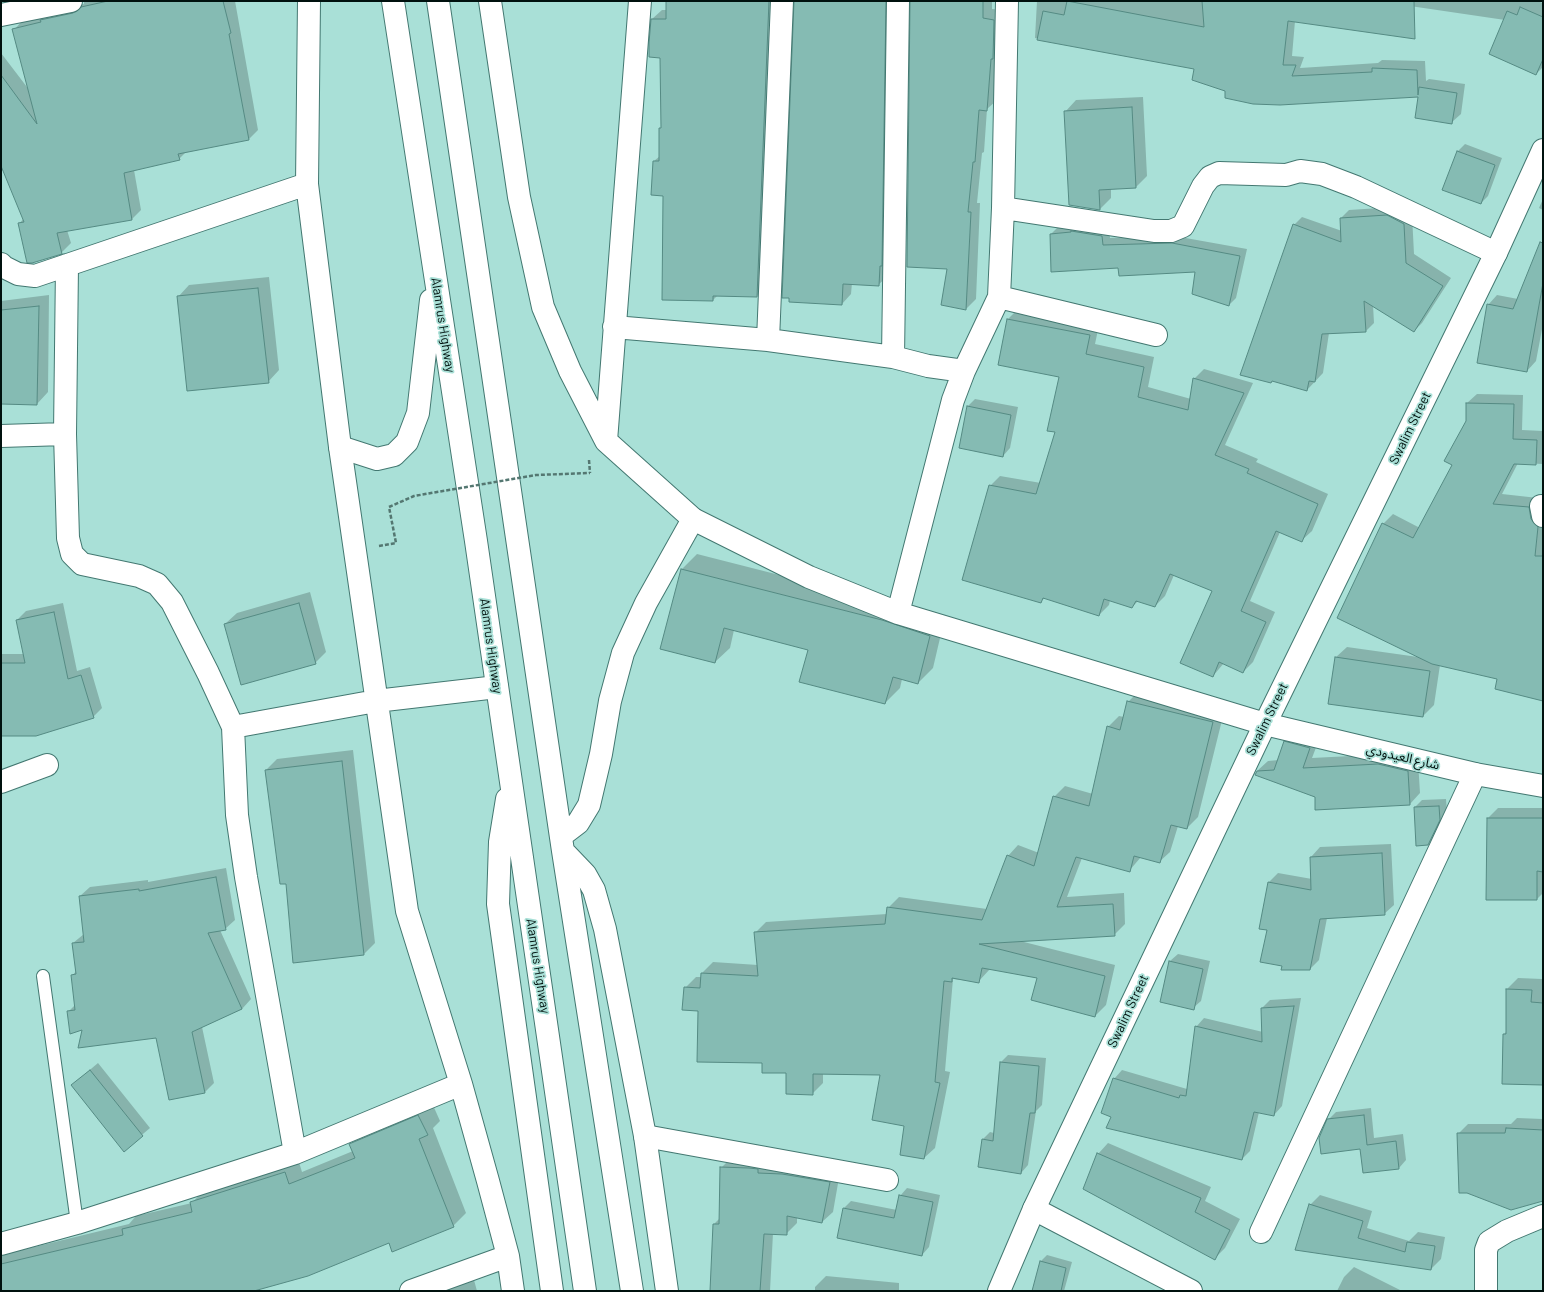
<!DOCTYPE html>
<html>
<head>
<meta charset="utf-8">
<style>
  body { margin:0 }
  #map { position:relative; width:1544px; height:1292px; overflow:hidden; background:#a9e0d7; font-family:Barlow,sans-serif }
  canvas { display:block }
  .frame { position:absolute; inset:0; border:2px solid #00110e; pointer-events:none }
</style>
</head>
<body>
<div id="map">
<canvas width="1544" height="1292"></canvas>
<div class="frame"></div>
</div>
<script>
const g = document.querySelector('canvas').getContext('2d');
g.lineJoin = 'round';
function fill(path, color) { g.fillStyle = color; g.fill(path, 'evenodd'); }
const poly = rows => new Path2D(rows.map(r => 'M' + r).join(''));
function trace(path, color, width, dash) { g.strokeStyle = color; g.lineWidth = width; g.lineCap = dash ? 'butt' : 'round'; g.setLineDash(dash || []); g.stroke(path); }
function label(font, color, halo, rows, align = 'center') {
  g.font = font + ' Barlow,"Noto Sans Arabic",sans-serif'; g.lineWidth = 3.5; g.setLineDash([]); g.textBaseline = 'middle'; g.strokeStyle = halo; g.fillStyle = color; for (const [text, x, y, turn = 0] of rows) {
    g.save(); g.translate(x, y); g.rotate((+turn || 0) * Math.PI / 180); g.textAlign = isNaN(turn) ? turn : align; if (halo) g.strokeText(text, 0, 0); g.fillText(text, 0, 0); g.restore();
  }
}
fill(poly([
  [84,1,235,1,258,130,249,139,187,151,179,159,134,170,141,210,132,219,67,230,71,243,61,253,19,224,24,218,4,170,1,171,1,53,30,91,14,30,23,20,51,11,84,4],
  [667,1,778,1,766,287,757,296,718,295,713,300,664,195,652,194,654,161,660,156,660,129,662,126,660,57,652,19,662,10,667,10],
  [795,1,894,1,888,276,878,285,852,283,851,294,842,304],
  [912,1,992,1,992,9,1003,10,996,101,987,109,984,152,982,153,977,203,980,203,976,299,966,309,942,304,949,268],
  [1037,1,1392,1,1295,21,1292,56,1304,57,1300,68,1378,63,1382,60,1425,61,1426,81,1429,79,1465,84,1461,114,1452,122,1419,96,1226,90,1196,68,1035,38],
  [1411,1,1537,1,1543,3,1543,67,1536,74,1505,20,1410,6],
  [1143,97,1147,176,1136,187,1111,188,1111,198,1100,209,1070,205,1065,112,1076,100],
  [1465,144,1502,158,1488,196,1481,203,1458,151],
  [1543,199,1543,210,1539,208],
  [1395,207,1412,215,1414,254,1451,278,1422,323,1414,331,1373,305,1374,323,1366,331,1329,333,1323,373,1307,390,1294,225,1302,217,1342,231,1341,218,1349,210],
  [1058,227,1109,229,1110,238,1155,236,1180,237,1247,249,1236,298,1229,305,1196,271,1119,267,1051,234],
  [1543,241,1543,324,1536,361,1527,371,1488,305,1497,295,1518,299],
  [269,277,279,370,268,382,178,297,189,285],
  [49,295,48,392,37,404,1,403,1,301],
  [1017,310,1099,325,1095,344,1154,357,1148,387,1191,399,1194,379,1204,369,1253,383,1225,445,1258,459,1256,462,1328,494,1312,531,1301,541,1280,532,1250,601,1275,612,1253,662,1243,672,1224,663,1213,676,1213,591,1174,575,1165,596,1155,606,1138,601,1132,607,1110,600,1109,605,1099,615,1045,598,1041,601,990,486,1000,476,1041,483,1056,432,1060,377,1007,320],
  [1477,394,1523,395,1522,430,1543,431,1543,464,1518,463,1502,494,1538,498,1543,515,1543,700,1498,678,1440,665,1434,705,1423,716,1335,658,1347,647,1418,657,1383,524,1393,514,1420,528,1453,465,1467,421,1467,403],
  [975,399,1018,407,1010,448,1003,456,968,406],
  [697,554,897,605,944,621,933,668,918,683,902,679,900,688,885,703,809,649,734,630,730,648,715,662,661,649,682,569],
  [310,592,326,652,315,663,225,624,237,613],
  [63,603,77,671,90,667,102,708,93,717,1,735,1,654,24,654,17,620,26,611],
  [1139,691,1224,712,1198,817,1187,828,1178,826,1170,852,1159,862,1141,857,1129,871,1082,858,1067,897,1124,893,1125,924,1114,935,1020,941,1115,965,1106,1005,1095,1016,1038,978,990,969,978,982,953,979,945,1071,950,1072,935,1148,924,1158,905,1125,881,1074,823,1073,823,1083,812,1094,787,1072,763,1062,699,1010,685,988,696,977,702,977,702,973,713,962,758,965,755,933,766,922,887,914,888,908,899,897,987,909,1008,856,1018,845,1039,853,1054,797,1065,786,1093,794,1108,727,1119,716,1124,717,1128,702],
  [1295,732,1320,737,1312,758,1389,754,1418,761,1420,793,1410,804,1316,796,1257,771,1268,761,1279,760,1285,742],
  [353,750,375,943,364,954,287,883,266,770,277,759],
  [1446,799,1447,812,1435,836,1428,844,1415,807,1422,800],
  [1498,808,1543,808,1543,893,1537,899,1488,818],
  [1391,844,1394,905,1384,914,1327,918,1319,960,1310,969,1283,966,1268,929,1260,928,1269,882,1278,873,1312,879,1311,857,1320,847],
  [226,868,235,920,225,929,220,930,251,999,242,1009,202,1027,214,1083,205,1092,157,1037,83,1029,69,1011,76,1004,73,975,76,971,73,943,84,934,80,896,90,887,148,880,148,882],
  [1178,954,1210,961,1201,1001,1193,1008,1161,1001,1170,961],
  [1518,978,1542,979,1543,1084,1504,1034,1507,1031,1507,989],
  [1301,998,1282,1106,1274,1115,1259,1112,1250,1151,1242,1159,1112,1116,1114,1079,1122,1070,1187,1089,1188,1088,1196,1027,1204,1018,1263,1032,1262,1008,1270,1000],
  [1008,1055,1046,1058,1042,1105,1036,1111,1028,1165,1021,1173,983,1139,990,1132,994,1133,1001,1062],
  [98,1063,150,1128,124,1150,72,1085],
  [432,1103,440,1121,433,1128,466,1213,453,1226,390,1242,251,1291,1,1291,1,1255,129,1224,136,1216,192,1203,205,1189,298,1159,302,1172,353,1151,350,1145,363,1131],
  [1371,1108,1374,1138,1403,1134,1406,1160,1399,1168,1361,1148,1328,1120,1336,1112],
  [1517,1118,1543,1119,1543,1200,1458,1134,1468,1124,1511,1124],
  [1108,1143,1211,1187,1205,1201,1240,1219,1225,1248,1215,1258,1098,1154],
  [732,1157,840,1172,833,1212,822,1222,797,1217,797,1223,786,1234,773,1233,770,1291,711,1291,714,1224,720,1218,721,1168],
  [907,1188,940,1195,929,1247,922,1255,844,1208,851,1201,897,1210,900,1196],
  [1320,1195,1372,1211,1367,1228,1409,1241,1418,1232,1445,1237,1441,1259,1431,1269,1297,1249,1310,1205],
  [1047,1255,1072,1262,1064,1291,1033,1291,1041,1261],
  [1354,1267,1402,1291,1337,1291,1344,1277],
  [826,1276,899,1283,899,1291,815,1291,815,1287],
  [474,1280,477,1291,437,1291]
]), '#0003');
const building = poly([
  [108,1,223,1,231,33,229,34,249,140,178,154,180,160,124,173,132,220,57,233,62,254,32,263,27,263,18,223,24,222,1,166,1,75,37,124,12,29,41,22,40,20,73,13,81,7,108,1],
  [666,1,769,1,757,297,713,296,713,301,662,300,663,196,651,195,653,161,659,161,659,128,661,128,660,58,649,57,649,43,651,19,666,19,666,1],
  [794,1,886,1,882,266,880,266,879,286,843,284,842,305,789,302,789,298,782,298,794,1],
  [910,1,983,1,983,18,994,20,993,59,991,59,987,111,979,110,975,162,973,162,968,212,971,212,966,310,941,305,947,269,907,267,910,1],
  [1067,1,1204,27,1202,1,1414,1,1415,39,1288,21,1283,65,1296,65,1292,76,1372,72,1372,68,1417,70,1418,95,1419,87,1457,93,1452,124,1415,118,1418,97,1280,105,1253,104,1225,98,1225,91,1192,80,1194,69,1037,40,1043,11,1064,15,1067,1],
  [1520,7,1543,17,1543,59,1536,75,1489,54,1507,11,1517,15,1520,7],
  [1132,107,1136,188,1099,190,1100,210,1069,205,1064,111,1132,107],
  [1457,151,1495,165,1481,204,1442,190,1457,151],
  [1387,215,1404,224,1406,263,1443,286,1414,332,1364,301,1366,332,1322,334,1315,382,1309,381,1307,391,1272,381,1271,383,1240,375,1293,224,1341,242,1340,218,1387,215],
  [1071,231,1102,236,1103,245,1172,243,1240,256,1229,306,1192,294,1195,272,1119,276,1118,268,1051,272,1050,234,1071,232,1071,231],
  [1540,242,1543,243,1543,283,1527,372,1477,363,1487,304,1513,309,1540,242],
  [258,288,269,383,187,391,177,296,258,288],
  [39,306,37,405,1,404,1,310,39,306],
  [1007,319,1090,335,1086,354,1144,367,1138,397,1188,410,1193,378,1244,393,1215,455,1249,469,1247,473,1318,504,1302,542,1276,531,1241,611,1266,622,1243,673,1219,662,1213,677,1180,663,1212,591,1170,574,1155,607,1136,601,1132,608,1104,599,1099,616,1043,598,1041,603,962,580,989,485,1036,494,1055,432,1047,431,1059,377,998,365,1007,319],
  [1466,403,1514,404,1513,439,1537,440,1536,465,1514,464,1493,504,1529,507,1531,519,1538,527,1535,556,1543,556,1543,701,1495,689,1497,679,1432,664,1337,618,1382,523,1413,538,1452,465,1444,461,1466,421,1466,403],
  [967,406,1011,415,1003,457,959,448,967,406],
  [681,569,882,620,930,636,918,684,893,677,885,704,799,682,808,650,724,628,715,663,660,649,681,569],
  [299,603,316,664,241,685,224,624,299,603],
  [54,612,68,679,81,675,94,718,36,736,1,736,1,663,25,663,16,620,54,612],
  [1335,657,1430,671,1423,717,1328,704,1335,657],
  [1127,701,1213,722,1187,829,1171,825,1160,863,1134,856,1130,872,1076,857,1057,907,1113,904,1115,936,979,944,1105,976,1095,1017,1031,1000,1037,978,982,968,979,983,952,978,952,982,944,981,935,1082,940,1083,924,1159,900,1155,904,1126,872,1120,880,1075,813,1074,813,1095,786,1094,786,1073,762,1073,762,1063,697,1062,698,1011,682,1010,684,987,700,988,701,973,758,976,754,932,885,924,887,907,982,920,1007,855,1034,866,1053,796,1089,806,1107,726,1120,730,1127,701],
  [1284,741,1310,748,1303,768,1378,764,1408,771,1410,805,1315,810,1315,797,1255,775,1257,771,1274,770,1284,741],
  [342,761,364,955,293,963,286,884,280,884,265,770,342,761],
  [1439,806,1440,820,1428,845,1416,846,1414,807,1439,806],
  [1487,818,1543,818,1543,872,1537,871,1537,900,1486,900,1487,818],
  [1382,853,1385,915,1320,919,1310,970,1281,970,1282,966,1260,962,1267,930,1259,929,1268,882,1311,890,1310,857,1382,853],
  [216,877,226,930,208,933,242,1009,192,1032,205,1093,169,1100,156,1038,78,1048,82,1030,70,1034,67,1011,75,1010,71,975,76,974,72,943,84,942,79,896,139,889,139,891,216,877],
  [1169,961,1203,969,1194,1010,1160,1002,1169,961],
  [1506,989,1532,990,1531,1002,1543,1003,1543,1085,1502,1084,1503,1034,1506,1034,1506,989],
  [1294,1006,1274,1116,1254,1112,1242,1160,1106,1128,1111,1117,1101,1113,1113,1078,1179,1098,1180,1095,1186,1096,1195,1026,1262,1042,1261,1008,1294,1006],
  [1000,1062,1039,1066,1035,1113,1030,1113,1021,1174,978,1167,982,1139,993,1141,1000,1062],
  [90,1070,143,1136,124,1152,71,1085,90,1070],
  [418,1115,428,1135,419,1139,454,1227,392,1252,389,1243,308,1276,254,1291,1,1291,1,1264,123,1235,122,1229,192,1212,190,1202,285,1172,289,1184,355,1158,349,1144,418,1115],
  [1364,1115,1367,1145,1396,1141,1399,1169,1363,1173,1360,1149,1321,1154,1319,1138,1327,1119,1364,1115],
  [1506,1128,1543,1130,1543,1201,1511,1210,1467,1193,1459,1193,1457,1133,1505,1133,1506,1128],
  [1097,1153,1201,1198,1195,1212,1230,1230,1215,1260,1083,1189,1097,1153],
  [720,1167,749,1168,758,1169,758,1173,782,1174,830,1182,822,1223,787,1216,787,1235,764,1234,760,1291,710,1291,713,1224,719,1224,720,1167],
  [899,1195,933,1202,922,1256,837,1238,843,1208,894,1218,899,1195],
  [1309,1204,1363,1221,1358,1238,1405,1252,1407,1242,1435,1246,1431,1270,1295,1250,1309,1204],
  [1040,1261,1066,1268,1061,1291,1032,1291,1040,1261]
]);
fill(building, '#85bbb3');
trace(building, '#558a83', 1);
const service = poly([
  [43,976,77,1223]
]);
const minor = poly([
  [309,1,307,184,340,447,407,911,461,1084,488,1181,508,1256,513,1291],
  [490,1,519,197,543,307,570,371,606,441,693,519,809,577,898,613,1265,724],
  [1,15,71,1],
  [1003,208,1154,231,1171,231,1183,226,1203,186,1210,177,1219,173,1286,175,1300,171,1322,174,1356,187,1496,253],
  [1,264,4,267,18,274,35,276,307,184],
  [999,297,1156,335],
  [614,327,768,340,893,357,928,366,964,371],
  [768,340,782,1],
  [893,357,898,1],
  [65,434,68,538,72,554,82,564,139,576,157,584,172,602,208,673,233,727,237,815,246,877,295,1153],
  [1,436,65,434,67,265],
  [606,441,640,1],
  [1541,506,1543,516],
  [898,613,953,400,964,371,999,297,1003,208,1007,1],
  [233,727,376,701,497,687],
  [1,782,47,765],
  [645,1136,887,1180],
  [1034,1209,1191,1291],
  [1261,1232,1475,774],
  [1,1244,77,1223,295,1153,461,1084],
  [411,1291,508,1256],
  [1486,1291,1486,1250,1489,1242,1507,1231,1543,1216]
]);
const tertiary = poly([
  [1265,724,1475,774,1543,786]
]);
const secondary = poly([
  [999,1291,1034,1209,1265,724,1496,253,1543,150]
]);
const primary = poly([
  [393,1,476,541,585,1291],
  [438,1,563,851,632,1291],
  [340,447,377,459,394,455,407,442,418,413,431,300],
  [507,799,500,842,498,904,552,1291],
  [561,836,578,823,589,805,601,754,610,701,623,653,646,603,693,519],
  [563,851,585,874,594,890,605,929,645,1136,667,1291]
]);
trace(service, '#437871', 14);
trace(minor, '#437871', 24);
trace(tertiary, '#437871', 24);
trace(secondary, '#437871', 24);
trace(primary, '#437871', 24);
trace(poly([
  [589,460,590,473],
  [379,546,396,543,389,507]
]), '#547771', 2.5, [4, 2]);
trace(service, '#fff', 12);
trace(minor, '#fff', 22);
trace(tertiary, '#fff', 22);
trace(secondary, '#fff', 22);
trace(primary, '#fff', 22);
trace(poly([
  [389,507,414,496,536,475,590,473]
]), '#547771', 2.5, [4, 2]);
label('13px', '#00110e', '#a9e0d7', [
  ["Alamrus Highway",443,325,81],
  ["Swalim Street",1410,428,-64],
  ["Alamrus Highway",491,646,82],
  ["Swalim Street",1267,719,-64],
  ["شارع العيدودي",1403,757,13],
  ["Alamrus Highway",538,966,81],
  ["Swalim Street",1128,1011,-65]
]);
</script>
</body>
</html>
